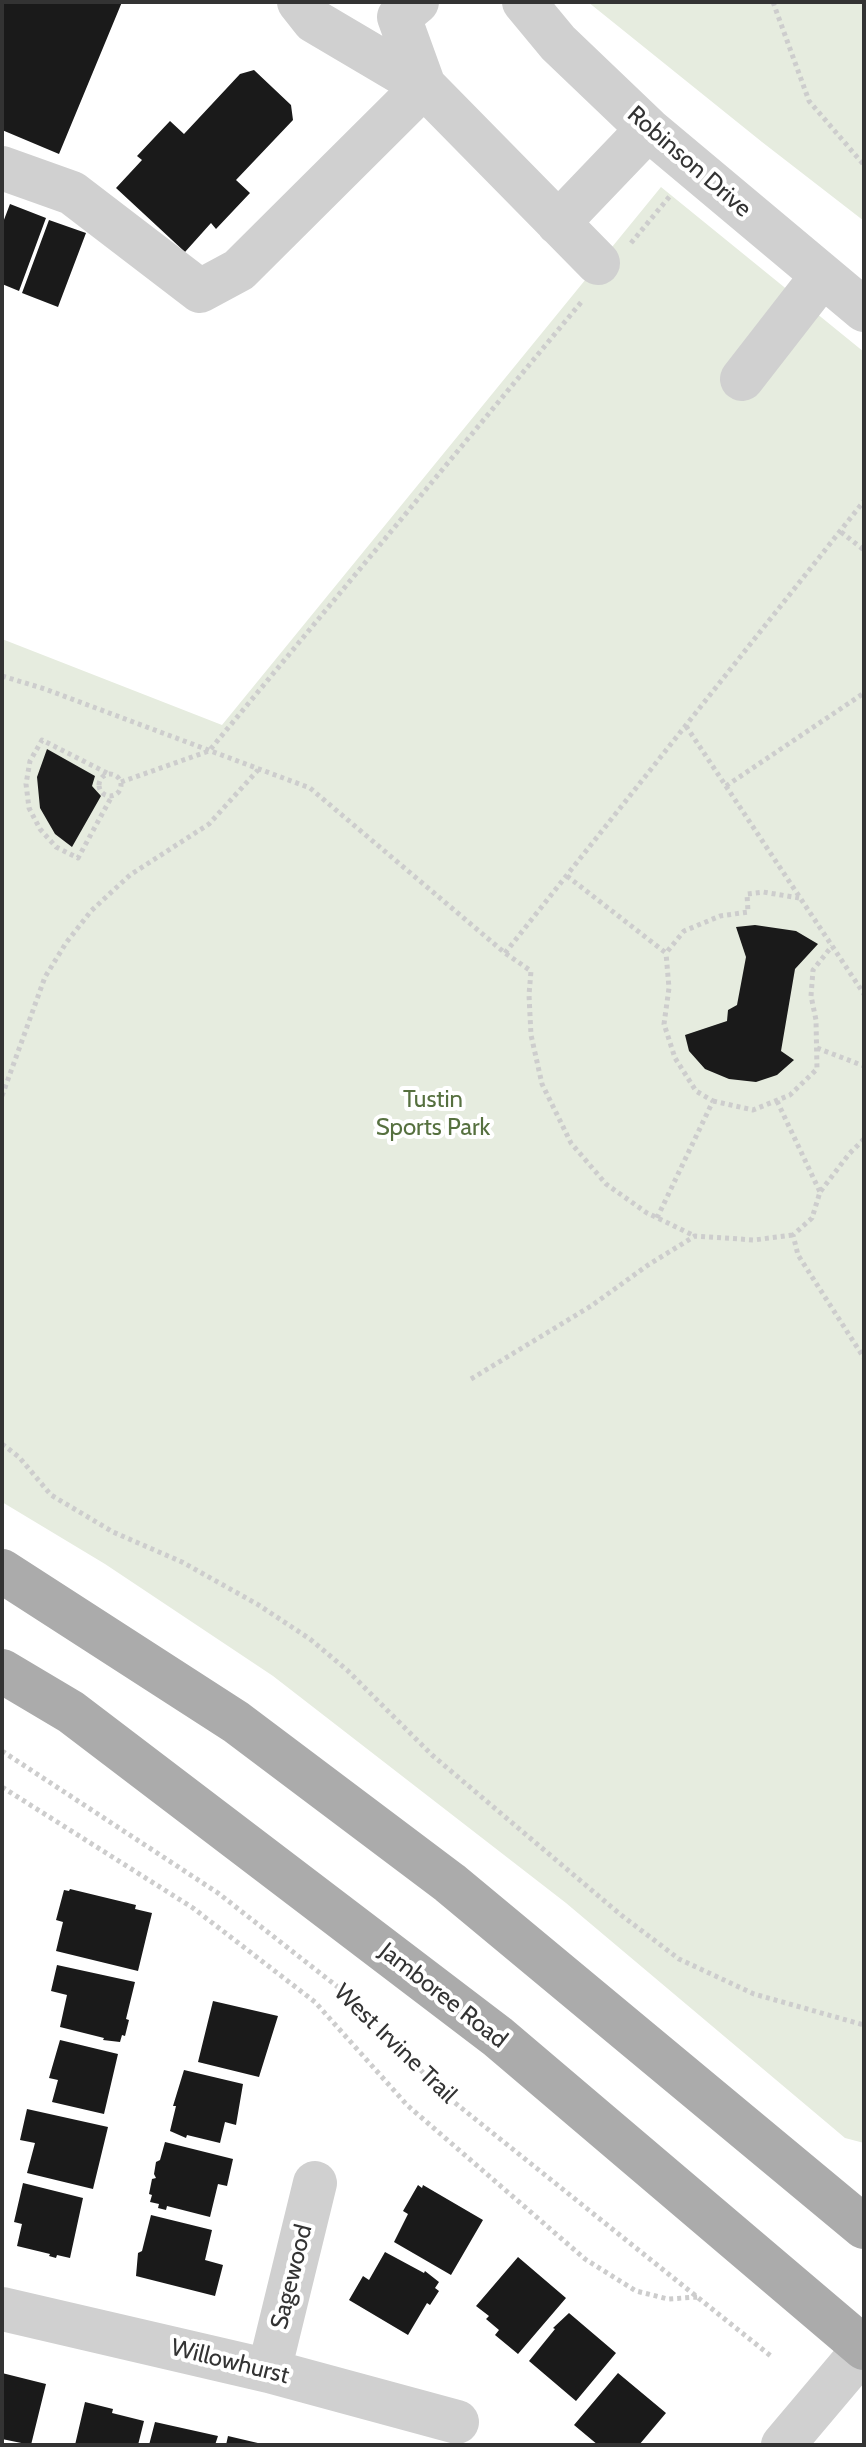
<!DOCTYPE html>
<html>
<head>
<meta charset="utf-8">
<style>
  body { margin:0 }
  #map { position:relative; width:866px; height:2447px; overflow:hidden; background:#fff; font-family:Cabin,sans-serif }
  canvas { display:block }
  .frame { position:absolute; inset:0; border:4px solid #333; pointer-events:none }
</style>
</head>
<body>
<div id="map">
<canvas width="866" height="2447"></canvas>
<div class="frame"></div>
</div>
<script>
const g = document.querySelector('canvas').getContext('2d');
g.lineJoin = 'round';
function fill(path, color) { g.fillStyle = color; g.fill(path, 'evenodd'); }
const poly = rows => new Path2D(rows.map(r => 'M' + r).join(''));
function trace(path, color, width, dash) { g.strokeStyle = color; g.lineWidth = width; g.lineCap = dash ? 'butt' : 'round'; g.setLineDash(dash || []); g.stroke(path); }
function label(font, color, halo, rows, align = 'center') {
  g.font = font + ' Cabin,sans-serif'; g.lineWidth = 8; g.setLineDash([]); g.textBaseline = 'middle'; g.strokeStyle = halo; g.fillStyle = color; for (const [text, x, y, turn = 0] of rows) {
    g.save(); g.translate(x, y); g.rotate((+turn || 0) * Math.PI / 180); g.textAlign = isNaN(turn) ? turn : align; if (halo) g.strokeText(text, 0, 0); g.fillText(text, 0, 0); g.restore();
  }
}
fill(poly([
  [588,2,864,2,864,221,762,142],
  [661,187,864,352,864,2143,845,2138,566,1903,273,1676,105,1564,2,1502,2,639,222,725]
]), '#e6ecdf');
fill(poly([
  [2,2,122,2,59,154,2,130],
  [254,70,291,105,293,120,236,180,250,193,216,229,211,223,185,252,116,188,142,160,137,156,170,121,184,134,240,74],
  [10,204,46,218,19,291,2,284,2,225],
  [49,220,86,233,58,307,22,293],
  [47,749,95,776,92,786,101,796,72,847,55,834,40,808,37,777],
  [755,925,796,931,818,944,795,969,781,1051,794,1060,777,1075,756,1082,729,1079,705,1069,689,1051,685,1035,727,1021,728,1010,737,1005,746,957,736,927],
  [70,1889,136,1905,135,1909,152,1913,138,1971,56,1951,63,1922,56,1920,64,1890,69,1891],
  [57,1965,135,1982,126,2019,129,2020,125,2036,122,2035,120,2042,103,2040,104,2038,60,2027,67,1995,51,1991],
  [213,2001,278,2016,259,2077,198,2062],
  [60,2040,118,2054,104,2114,52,2102,58,2080,49,2078],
  [184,2070,243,2084,236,2125,225,2122,220,2143,187,2135,186,2138,170,2131,176,2106,173,2106],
  [27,2109,108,2127,93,2189,27,2173,35,2143,20,2140],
  [165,2142,233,2159,227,2186,218,2184,210,2217,167,2206,166,2210,158,2208,159,2204,150,2202,152,2195,149,2194,152,2179,156,2178,154,2174,156,2162,160,2160],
  [23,2183,83,2198,70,2258,57,2255,56,2258,49,2256,50,2254,17,2246,22,2224,14,2222],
  [418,2185,422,2188,423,2185,483,2220,451,2275,394,2242,408,2214,403,2211],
  [151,2215,212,2230,205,2260,223,2265,215,2296,136,2276,138,2253,142,2251],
  [385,2252,424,2273,425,2271,439,2282,435,2288,439,2291,430,2305,427,2303,408,2335,349,2300,363,2276,369,2280],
  [518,2257,566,2298,518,2354,495,2335,499,2330,486,2319,489,2316,476,2306],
  [569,2313,616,2353,576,2401,529,2361,555,2329,553,2328],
  [2,2373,46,2384,31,2445,2,2439],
  [618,2373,666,2413,639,2445,598,2445,574,2425],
  [85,2402,113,2409,112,2413,144,2421,138,2445,75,2445],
  [155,2422,218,2436,215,2445,149,2445],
  [228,2436,262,2444,262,2445,226,2445]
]), '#1a1a1a');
trace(poly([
  [773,2,809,101,864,165],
  [631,243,670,196],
  [841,532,864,550],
  [2,676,45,689,310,788,505,953,531,971,529,995,531,1035,542,1084,571,1143,606,1184,647,1213,695,1236],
  [686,726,864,994],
  [107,773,42,740,30,761,26,784,29,808,40,829,56,847,78,858,112,796],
  '99 785a11 11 0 1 1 22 0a11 11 0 1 1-22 0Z',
  [121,782,209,751,583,300],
  [726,786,864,693],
  [567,876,666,953,684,931,720,916,748,912,747,894,763,892,799,898],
  [505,953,864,501],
  [817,1048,864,1066],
  [2,1096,45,977,66,943,91,911,130,875,209,824,258,770],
  [713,1101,753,1110,790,1095,817,1069,816,1020,811,996,813,970,832,946],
  [777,1101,820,1192],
  [864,1139,849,1154,820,1192,812,1218,793,1235,798,1255,864,1358],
  [657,1218,713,1101,696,1091,675,1058,664,1024,669,988,666,953],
  [471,1379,591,1306,648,1265,695,1236,754,1240,793,1235],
  [2,1444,19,1457,51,1495,113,1532,182,1562,257,1604,310,1639,347,1670,432,1755,621,1915,679,1959,754,1994,864,2025],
  [2,1751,218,1893,362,2006,439,2090,772,2357],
  [2,1787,193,1908,315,2002,407,2105,585,2259,636,2291,668,2299,698,2297]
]), '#cdcdcd', 5, [4, 4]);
trace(poly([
  [417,2,399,17,424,86,598,263],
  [524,2,558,43,648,129,864,310],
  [2,168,72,193,200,291,239,270,424,86,314,21,299,2],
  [558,223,648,129],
  [742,379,822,276],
  [2,2309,269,2371,457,2422],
  [269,2371,315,2183],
  [783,2445,864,2349]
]), '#d0d0d0', 44);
trace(poly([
  [2,1571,236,1722,450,1883,864,2227],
  [2,1671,71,1712,498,2037,864,2348]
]), '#ababab', 44);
label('24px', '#333', '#fff', [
  ["Robinson Drive",689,162,41],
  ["Jamboree Road",443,1996,38],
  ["West Irvine Trail",395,2044,44],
  ["Sagewood",292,2277,-76],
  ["Willowhurst",230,2362,14]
]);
label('24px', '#56703f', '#fff', [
  ["Tustin",433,1100],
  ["Sports Park",433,1128]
]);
</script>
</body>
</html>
